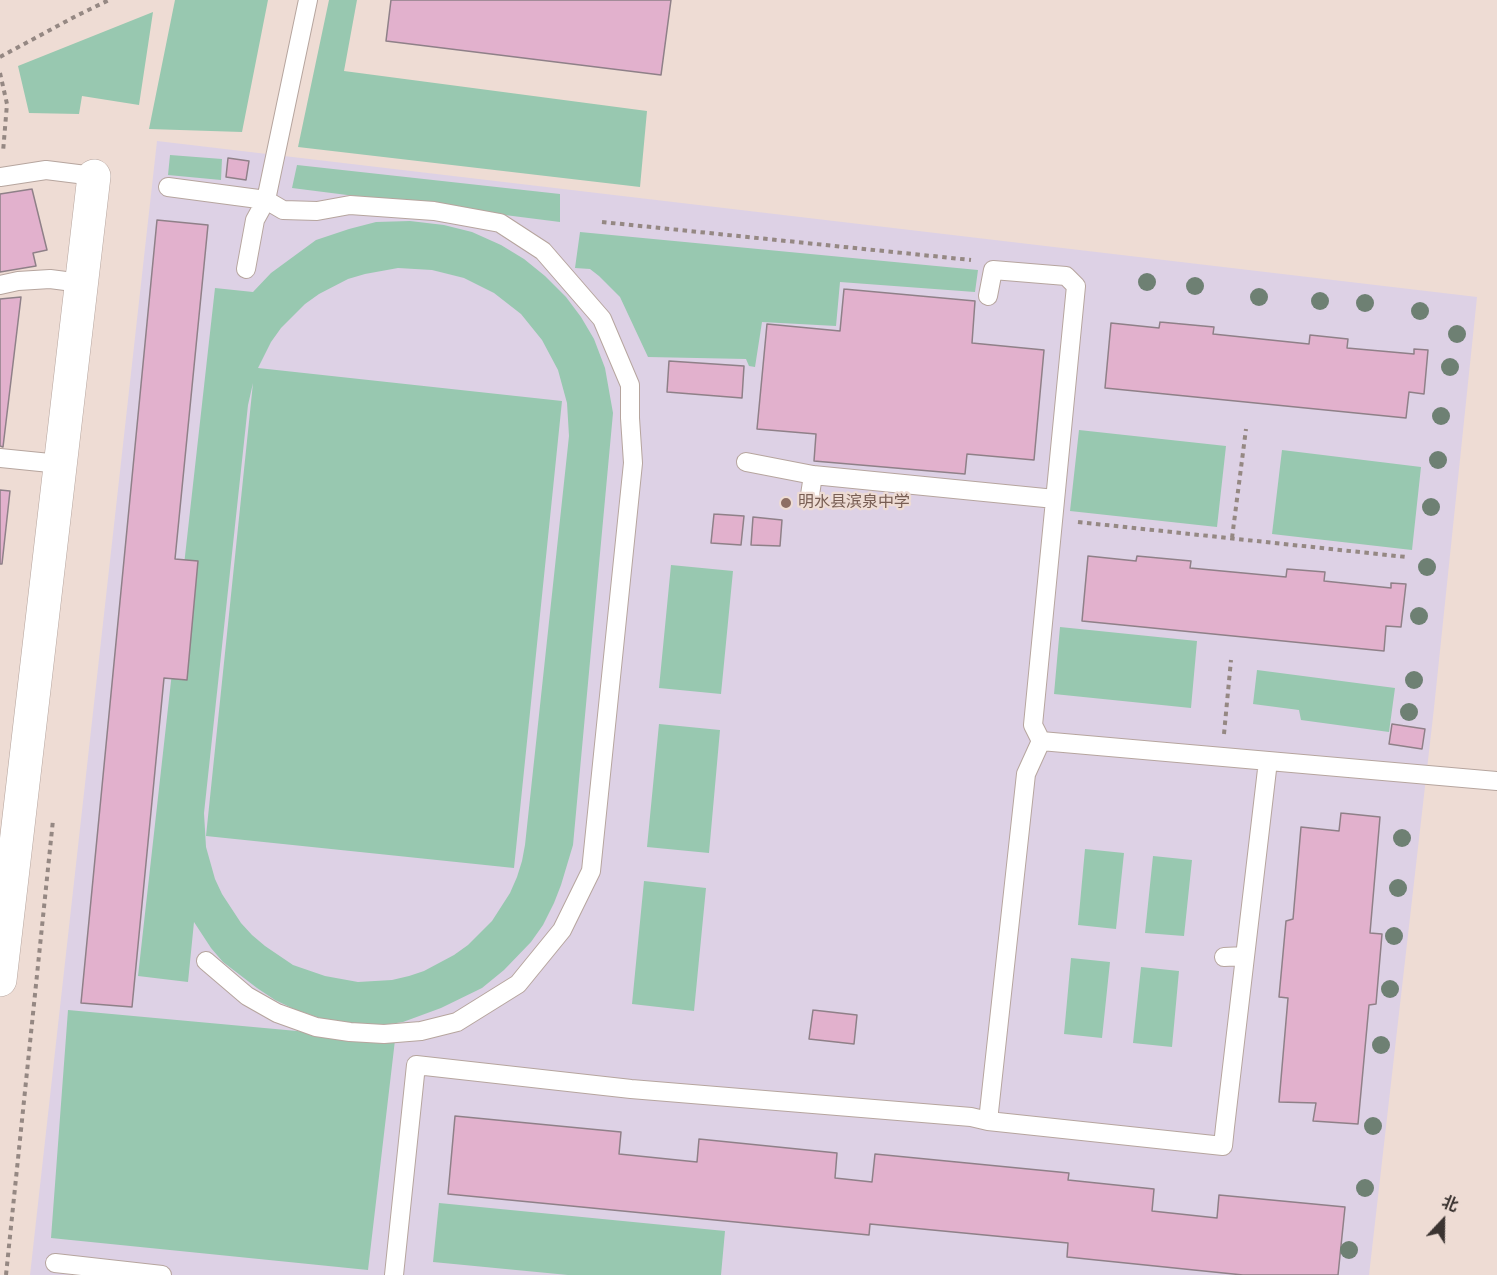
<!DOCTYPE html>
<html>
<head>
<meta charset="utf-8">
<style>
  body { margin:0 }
  #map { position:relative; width:1497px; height:1275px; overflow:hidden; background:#eedcd4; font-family:"Varela Round","Noto Sans SC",sans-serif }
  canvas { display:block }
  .north { position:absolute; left:1413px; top:1191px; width:60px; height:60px; -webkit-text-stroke:4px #eedcd4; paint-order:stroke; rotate:22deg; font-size:16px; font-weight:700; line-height:24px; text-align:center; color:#3b3431 }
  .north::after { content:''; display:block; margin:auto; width:21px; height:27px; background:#3b3431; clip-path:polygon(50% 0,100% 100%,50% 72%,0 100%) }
</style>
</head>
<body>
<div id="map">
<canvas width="1497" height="1275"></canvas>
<div class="north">北</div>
</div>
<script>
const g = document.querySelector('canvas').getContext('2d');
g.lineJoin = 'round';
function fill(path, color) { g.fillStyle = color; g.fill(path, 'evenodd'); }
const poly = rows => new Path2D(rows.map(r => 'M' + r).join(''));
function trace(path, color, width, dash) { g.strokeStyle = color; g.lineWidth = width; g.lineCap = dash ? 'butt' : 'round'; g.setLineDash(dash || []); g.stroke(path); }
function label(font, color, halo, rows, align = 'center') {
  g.font = font + ' "Varela Round","Noto Sans SC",sans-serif'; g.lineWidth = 4.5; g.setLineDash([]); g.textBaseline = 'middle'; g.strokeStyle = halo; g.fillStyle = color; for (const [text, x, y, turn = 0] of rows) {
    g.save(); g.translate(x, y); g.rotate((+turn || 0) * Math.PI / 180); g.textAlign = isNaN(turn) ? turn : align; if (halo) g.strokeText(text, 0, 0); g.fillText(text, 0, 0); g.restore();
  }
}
fill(poly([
  [157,141,1477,297,1434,708,1369,1275,30,1275]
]), '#ddd1e5');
fill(poly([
  [175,0,268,0,242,132,149,129],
  [329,0,357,0,344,71,647,111,640,187,298,147],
  [153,12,139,105,82,96,79,114,29,113,18,66],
  [170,155,222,159,221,180,168,175],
  [297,165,560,194,560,222,292,188],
  [410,221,444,225,472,232,501,245,524,259,545,276,566,297,581,317,594,339,605,368,613,413,573,845,561,885,554,903,543,925,531,942,504,970,482,988,441,1008,403,1022,384,1025,343,1024,320,1018,296,1010,275,1000,257,988,223,962,211,948,194,922,188,982,138,976,215,288,253,292,271,273,316,240,349,229,376,222],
  [398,268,432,270,464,278,494,293,521,314,542,340,558,370,567,403,569,436,525,845,522,861,517,877,510,893,492,921,468,945,454,955,424,971,409,976,392,980,358,982,325,976,293,965,265,946,252,935,241,923,222,894,215,879,206,847,204,813,248,405,253,383,206,836,514,868,562,401,258,368,271,342,281,328,305,304,319,294,348,279,365,274],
  [580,232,978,270,975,292,840,282,836,326,762,322,755,367,749,366,746,359,648,357,620,297,599,276,590,269,575,268],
  [1079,430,1226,446,1217,527,1070,511],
  [1282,450,1421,467,1412,550,1272,534],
  [671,565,733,571,721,694,659,688],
  [1060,627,1197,641,1191,708,1054,694],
  [1257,670,1395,688,1389,732,1301,720,1299,710,1253,704],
  [659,724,720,730,709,853,647,847],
  [1085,849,1124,853,1116,929,1078,925],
  [1153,856,1192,860,1184,936,1145,933],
  [644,881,706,888,694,1011,632,1004],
  [1071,958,1110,962,1102,1038,1064,1034],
  [1141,967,1179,971,1172,1047,1133,1043],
  [68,1010,395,1040,368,1270,51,1238],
  [439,1203,725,1231,721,1275,568,1275,433,1262]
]), '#98c8b0');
const building = poly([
  [391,0,671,0,661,75,386,41,391,0],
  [228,158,249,161,246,180,226,177,228,158],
  [32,189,47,250,33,253,36,266,0,272,0,194,32,189],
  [157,220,208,225,175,559,198,561,187,680,164,678,132,1007,81,1003,157,220],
  [844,289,975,301,972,343,1044,350,1034,460,967,454,965,474,814,461,816,434,757,429,767,324,840,331,844,289],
  [21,297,3,447,0,446,0,299,21,297],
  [1160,322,1214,327,1213,334,1309,344,1310,335,1348,339,1347,348,1414,354,1414,349,1428,350,1424,394,1409,392,1406,418,1105,388,1111,323,1159,328,1160,322],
  [669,361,744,366,742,398,667,392,669,361],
  [0,490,10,491,2,564,0,564,0,490],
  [714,514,744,516,741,545,711,543,714,514],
  [753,517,782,520,780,546,751,545,753,517],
  [1088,556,1136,561,1137,556,1191,561,1190,568,1286,577,1287,569,1325,572,1324,581,1391,588,1391,583,1406,584,1401,627,1386,626,1384,651,1082,621,1088,556],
  [1392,724,1425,729,1422,749,1389,744,1392,724],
  [1341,813,1380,817,1370,933,1382,934,1376,1004,1369,1005,1358,1124,1313,1121,1316,1103,1279,1102,1288,998,1279,997,1286,921,1293,919,1301,827,1339,831,1341,813],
  [813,1010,857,1015,854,1044,809,1039,813,1010],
  [455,1116,621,1132,619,1154,697,1162,699,1139,837,1153,835,1178,872,1182,875,1154,1069,1173,1068,1180,1154,1189,1152,1211,1217,1218,1219,1195,1345,1207,1338,1275,1243,1275,1067,1257,1068,1243,870,1224,869,1235,448,1194,455,1116]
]);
fill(building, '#e2b1cd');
trace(building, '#8f8088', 1.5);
const service = poly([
  [0,177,46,170,94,176],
  [168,187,266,200,255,220,246,269],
  [0,285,18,281,50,279,81,283],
  [988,296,993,270,1066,276,1076,286,1033,725,1041,741,1497,781],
  [0,458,60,464],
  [746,462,813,475,1055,499],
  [810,495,813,475],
  [1041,741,1026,774,988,1121,1223,1146,1225,1127,1268,761],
  [1224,957,1245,956],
  [206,961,247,996,277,1013,316,1027,350,1032,384,1034,421,1031,457,1022,518,984,562,930,591,871,633,463,630,418,630,385,602,319,543,251,500,223,434,211,350,205,317,211,283,210,266,200,308,0],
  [55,1263,162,1275],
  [394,1275,416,1065,631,1089,971,1117,988,1121]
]);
const minor = poly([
  [0,980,94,176]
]);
trace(service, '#b6a59e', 20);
trace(minor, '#b6a59e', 34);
trace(poly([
  [0,57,76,16,109,0],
  [0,73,7,104,3,152],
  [602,222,971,260],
  [1078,522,1406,557],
  [1232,538,1246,429],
  [1224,734,1231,660],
  [6,1275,53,820]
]), '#958883', 4, [4.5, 4.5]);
trace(service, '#fff', 18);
trace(minor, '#fff', 33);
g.fillStyle = '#6e8073';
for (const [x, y] of [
  [1147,282],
  [1195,286],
  [1259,297],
  [1320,301],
  [1365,303],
  [1420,311],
  [1457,334],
  [1450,367],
  [1441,416],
  [1438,460],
  [1431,507],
  [1427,567],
  [1419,616],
  [1414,680],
  [1409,712],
  [1402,838],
  [1398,888],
  [1394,936],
  [1390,989],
  [1381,1045],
  [1373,1126],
  [1365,1188],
  [1349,1250]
]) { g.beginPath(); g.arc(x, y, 9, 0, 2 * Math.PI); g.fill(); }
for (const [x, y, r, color] of [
  [786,503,6,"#8d6e63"]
]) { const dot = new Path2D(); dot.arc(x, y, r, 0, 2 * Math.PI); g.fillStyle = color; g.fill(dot); trace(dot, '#eedcd4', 2); }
label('16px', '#785e54', '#eedcd4', [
  ["明水县滨泉中学",798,503]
], 'left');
</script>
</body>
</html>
